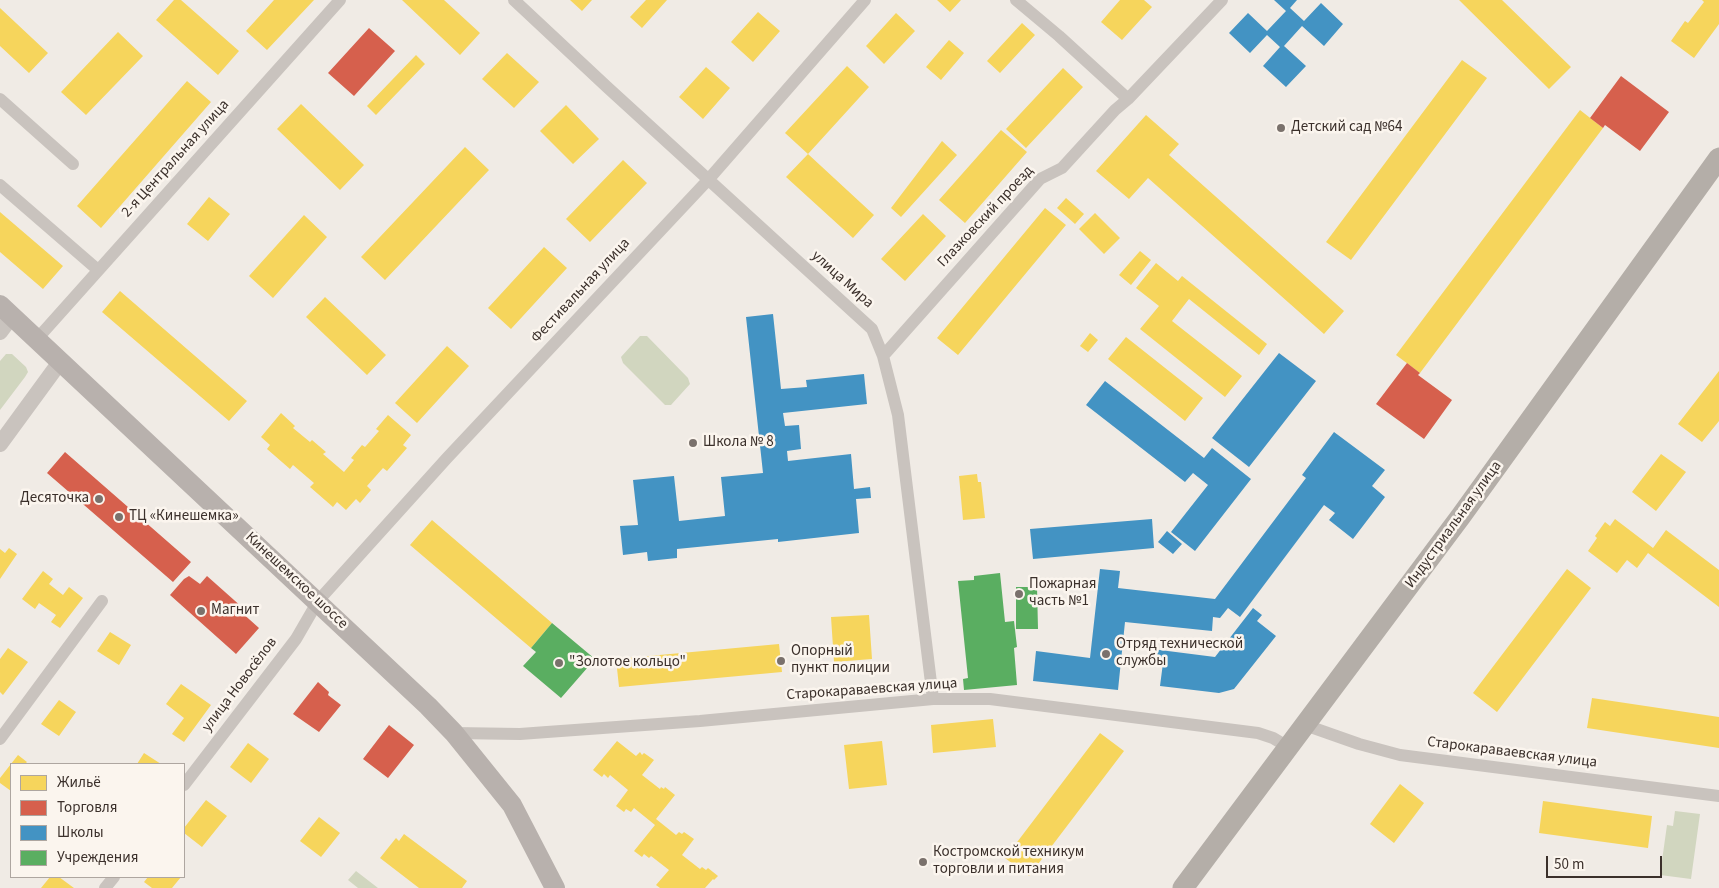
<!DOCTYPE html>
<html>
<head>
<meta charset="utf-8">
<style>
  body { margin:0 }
  #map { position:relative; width:1719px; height:888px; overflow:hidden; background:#f0ebe5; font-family:"Source Sans 3",sans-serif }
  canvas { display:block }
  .legend { position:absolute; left:10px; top:763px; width:175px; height:115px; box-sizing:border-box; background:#fbf5ee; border:1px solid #aea6a0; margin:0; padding:6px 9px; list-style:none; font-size:15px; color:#3b302b }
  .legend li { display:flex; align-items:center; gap:10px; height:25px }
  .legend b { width:25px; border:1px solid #aea6a0 }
  .scale { position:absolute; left:1546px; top:856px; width:116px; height:22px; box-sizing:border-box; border:2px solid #3b302b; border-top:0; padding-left:6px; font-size:15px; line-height:18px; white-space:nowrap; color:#3b302b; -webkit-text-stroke:4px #fbf5ee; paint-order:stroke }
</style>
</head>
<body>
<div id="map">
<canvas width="1719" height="888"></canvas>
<ul class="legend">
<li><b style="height:14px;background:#f6d55c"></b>Жильё</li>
<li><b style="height:14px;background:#d6604d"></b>Торговля</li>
<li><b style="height:14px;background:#4393c3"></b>Школы</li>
<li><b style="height:14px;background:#5aae61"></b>Учреждения</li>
</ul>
<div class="scale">50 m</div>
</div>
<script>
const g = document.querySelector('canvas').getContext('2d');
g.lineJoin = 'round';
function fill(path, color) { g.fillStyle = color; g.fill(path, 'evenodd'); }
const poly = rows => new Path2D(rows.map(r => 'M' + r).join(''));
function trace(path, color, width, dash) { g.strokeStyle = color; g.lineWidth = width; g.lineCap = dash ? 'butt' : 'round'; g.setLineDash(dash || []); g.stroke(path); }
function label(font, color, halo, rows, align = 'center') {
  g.font = font + ' "Source Sans 3",sans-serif'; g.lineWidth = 5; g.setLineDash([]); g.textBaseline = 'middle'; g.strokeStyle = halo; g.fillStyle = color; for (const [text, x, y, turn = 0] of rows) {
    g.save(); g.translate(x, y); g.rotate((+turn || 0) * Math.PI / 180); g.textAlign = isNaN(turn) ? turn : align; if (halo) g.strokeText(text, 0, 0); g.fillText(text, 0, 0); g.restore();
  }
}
fill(poly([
  [640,336,647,336,688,378,690,384,671,405,665,405,623,363,621,357],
  [6,354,12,354,26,367,28,372,25,377,0,410,0,361],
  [1675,811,1700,814,1691,879,1660,875,1667,825,1673,826],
  [356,871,378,888,358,888,348,880]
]), '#d1d6bf');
fill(poly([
  [174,0,181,0,239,51,218,75,156,20],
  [274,0,314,0,267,50,246,31],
  [402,0,444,0,480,33,460,55],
  [570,0,592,0,582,11],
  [646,0,667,0,642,28,630,17],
  [937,0,961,0,950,12],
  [1120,0,1144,0,1152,7,1122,40,1101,22],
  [1459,0,1502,0,1571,67,1549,89],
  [1702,0,1719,0,1719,24,1694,58,1671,41,1685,21,1688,23,1704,2],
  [0,8,48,53,29,73,0,46],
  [758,12,780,31,753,62,731,42],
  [896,13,915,31,884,64,866,46],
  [1022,23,1035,35,1000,73,987,61],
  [118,32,143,56,86,115,61,92],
  [949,40,964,53,941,80,926,67],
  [507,53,539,82,514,108,482,79],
  [416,55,425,64,376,115,367,106],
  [1462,60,1487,78,1351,260,1326,242],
  [847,66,869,87,808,154,785,133],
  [706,67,730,88,703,119,679,97],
  [1063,68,1083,87,1026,148,1006,129],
  [187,81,211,102,101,228,77,206],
  [301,104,364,165,340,190,277,129],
  [566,105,599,139,573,164,540,131],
  [1580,110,1603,128,1420,373,1396,355],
  [1146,115,1179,144,1169,155,1344,311,1324,334,1148,178,1129,199,1096,171],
  [1001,130,1027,152,965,223,939,200],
  [942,141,957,155,901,217,891,208],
  [465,147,489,170,385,280,361,257],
  [808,154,874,215,853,238,786,177],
  [623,160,647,183,590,242,566,219],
  [209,197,230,214,208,241,187,224],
  [1066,198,1084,214,1075,224,1057,208],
  [1045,208,1066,225,958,355,937,338],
  [0,212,63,266,43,289,0,252],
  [1095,213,1120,238,1104,254,1079,229],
  [923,214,946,236,905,281,881,259],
  [304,215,327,237,273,298,249,276],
  [544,247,567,268,511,329,488,308],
  [1140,251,1151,260,1131,285,1119,275],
  [1156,263,1178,281,1182,276,1267,344,1259,355,1189,299,1172,321,1242,376,1225,397,1140,329,1159,306,1136,288],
  [120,291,247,401,229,421,102,312],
  [325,297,386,355,367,375,306,317],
  [1090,333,1098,340,1088,352,1080,346],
  [1126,337,1203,398,1185,421,1108,359],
  [447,346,469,366,417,423,395,403],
  [1719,371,1719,421,1702,442,1678,424],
  [281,413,295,426,293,428,310,442,312,440,326,452,323,454,344,472,354,460,351,458,362,445,365,447,379,431,376,429,388,415,411,435,403,445,407,448,387,471,383,468,367,486,371,490,360,503,356,499,346,510,337,502,333,507,310,487,314,483,293,465,290,469,267,449,270,445,261,437],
  [1661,454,1686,472,1656,511,1632,492],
  [977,474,978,482,981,482,985,518,963,520,959,476],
  [1615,519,1653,548,1666,530,1719,570,1719,607,1648,553,1637,568,1627,560,1617,573,1588,551,1597,538,1595,536,1605,522,1610,526],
  [432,520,552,623,531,648,410,545],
  [9,548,17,554,0,579,0,549,5,553],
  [1567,569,1591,588,1497,712,1473,693],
  [43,571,53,579,49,584,63,595,69,587,83,598,60,628,51,622,56,615,39,603,35,609,22,599],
  [869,615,872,659,834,662,831,617],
  [110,632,131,645,119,665,97,651],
  [779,644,782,672,619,687,616,659],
  [8,648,28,662,3,695,0,692,0,659],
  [181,684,211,705,184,742,172,734,184,718,166,704],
  [1592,698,1719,717,1719,748,1587,728],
  [59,700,76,712,59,736,41,724],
  [993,719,996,747,933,753,931,725],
  [1100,733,1124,751,1029,876,1005,858],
  [617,741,636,756,640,752,642,755,644,753,654,760,642,775,660,789,661,787,664,789,665,787,675,795,656,819,676,835,679,832,682,834,684,832,694,839,682,855,700,869,702,867,706,870,708,868,718,876,714,880,713,879,705,888,660,888,656,885,669,870,651,856,649,858,644,854,642,857,634,851,655,825,634,808,631,812,626,809,624,812,616,806,628,790,610,775,608,778,604,774,602,777,593,770],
  [882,741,887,785,849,789,844,745],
  [248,743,269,759,251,783,230,767],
  [144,753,161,764,137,764],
  [18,755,27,762,25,764,11,764,11,791,0,783,0,778],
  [1400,784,1424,803,1394,843,1370,824],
  [206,800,227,816,202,847,184,833,184,828],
  [1543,801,1652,816,1648,848,1539,833],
  [319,817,340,833,321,857,300,841],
  [404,834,467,881,462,888,419,888,380,858,396,838,399,841],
  [50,877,59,877,74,888,41,888],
  [148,877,181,877,172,888,152,888,144,882]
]), '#f6d55c');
fill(poly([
  [369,28,395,51,354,96,328,73],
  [1621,76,1669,112,1640,151,1605,125,1603,128,1590,118],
  [1407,363,1420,373,1418,375,1452,400,1424,439,1376,404],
  [65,452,191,562,173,582,47,473],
  [189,576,200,584,207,576,243,608,240,611,259,628,236,654,170,595,184,579],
  [318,682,329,692,328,695,341,705,319,732,293,714],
  [389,725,414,745,388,778,363,759]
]), '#d6604d');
fill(poly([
  [1274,0,1297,0,1290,8,1304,21,1321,3,1343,24,1324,46,1302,26,1284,46,1306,66,1286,87,1263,66,1280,47,1267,35,1250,53,1229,33,1248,13,1267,31,1286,11],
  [773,314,781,389,807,387,806,380,864,374,867,404,783,413,785,426,799,425,801,449,787,451,788,461,851,454,854,489,870,487,871,498,856,499,859,533,778,542,778,539,677,549,677,558,648,561,647,552,623,555,620,526,638,525,633,480,674,476,679,521,725,516,721,477,763,473,746,317],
  [1279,353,1316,381,1249,467,1212,438],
  [1105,381,1204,458,1212,448,1251,479,1195,551,1171,532,1208,485,1193,473,1185,482,1086,405],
  [1334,432,1385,470,1372,486,1385,497,1353,539,1329,520,1335,513,1324,505,1240,617,1228,608,1220,618,1213,617,1212,631,1125,622,1118,690,1033,681,1036,651,1090,658,1100,569,1120,571,1118,588,1215,599,1306,478,1302,475],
  [1152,519,1154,548,1033,559,1030,529],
  [1167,531,1182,544,1173,554,1158,542],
  [1253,608,1262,615,1257,621,1276,636,1234,689,1219,693,1160,686,1163,663,1150,661,1152,649,1215,657]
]), '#4393c3');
fill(poly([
  [1000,573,1005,622,1014,621,1017,647,1014,648,1017,685,964,690,963,679,968,678,958,581,974,580,974,576],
  [1016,587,1037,587,1038,629,1016,629],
  [552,623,595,659,561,698,523,666,536,652,531,648]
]), '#5aae61');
trace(poly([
  [514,0,607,87,872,329,883,356,898,415,933,699],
  [1016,0,1059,36,1128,99],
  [0,99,73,164],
  [0,185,98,270],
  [37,339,340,0],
  [883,356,1040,179,1062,168,1115,110,1128,99,1222,0],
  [1305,725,1359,744,1400,755,1719,796],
  [454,733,520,734,547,732,700,721,933,699,990,699,1258,733,1273,738,1288,747],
  [0,739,102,601],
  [184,785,296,639,318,601,447,458,708,180,865,0],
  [105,888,114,877]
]), '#c9c3be', 12);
trace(poly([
  [0,332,12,316],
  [0,444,60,362]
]), '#c9c3be', 16);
trace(poly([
  [0,305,428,706,454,733,512,805,555,888]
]), '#b8b1ad', 20);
trace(poly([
  [1183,888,1461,516,1719,158]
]), '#b4aea8', 21);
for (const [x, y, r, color] of [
  [1281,128,5,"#7a716c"],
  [693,443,5,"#7a716c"],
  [99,499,5,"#7a716c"],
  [119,517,5,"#7a716c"],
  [1019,594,5,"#7a716c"],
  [201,611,5,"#7a716c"],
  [1106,654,5,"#7a716c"],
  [781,661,5,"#7a716c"],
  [559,663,5,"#7a716c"],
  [923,862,5,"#7a716c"]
]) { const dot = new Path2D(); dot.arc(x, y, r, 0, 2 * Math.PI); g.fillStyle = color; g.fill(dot); trace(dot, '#fbf5ee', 2); }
label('15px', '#3b302b', '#fbf5ee', [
  ["Детский сад №64",1291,128],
  ["Школа № 8",703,443],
  ["Десяточка",89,499,"right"],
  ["ТЦ «Кинешемка»",129,517],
  ["Пожарная",1029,585],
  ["часть №1",1029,602],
  ["Магнит",211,611],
  ["Отряд технической",1116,645],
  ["службы",1116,662],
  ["Опорный",791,652],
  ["пункт полиции",791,669],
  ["\"Золотое кольцо\"",569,663],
  ["Костромской техникум",933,853],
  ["торговли и питания",933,870]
], 'left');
label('15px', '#3b302b', '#fbf5ee', [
  ["2-я Центральная улица",176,159,-48],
  ["Глазковский проезд",986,217,-47],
  ["улица Мира",842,280,42],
  ["Фестивальная улица",581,291,-47],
  ["Индустриальная улица",1454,525,-54],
  ["Кинешемское шоссе",296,581,43],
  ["улица Новосёлов",240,685,-53],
  ["Старокараваевская улица",872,690,-4],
  ["Старокараваевская улица",1512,753,7]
]);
</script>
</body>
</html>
